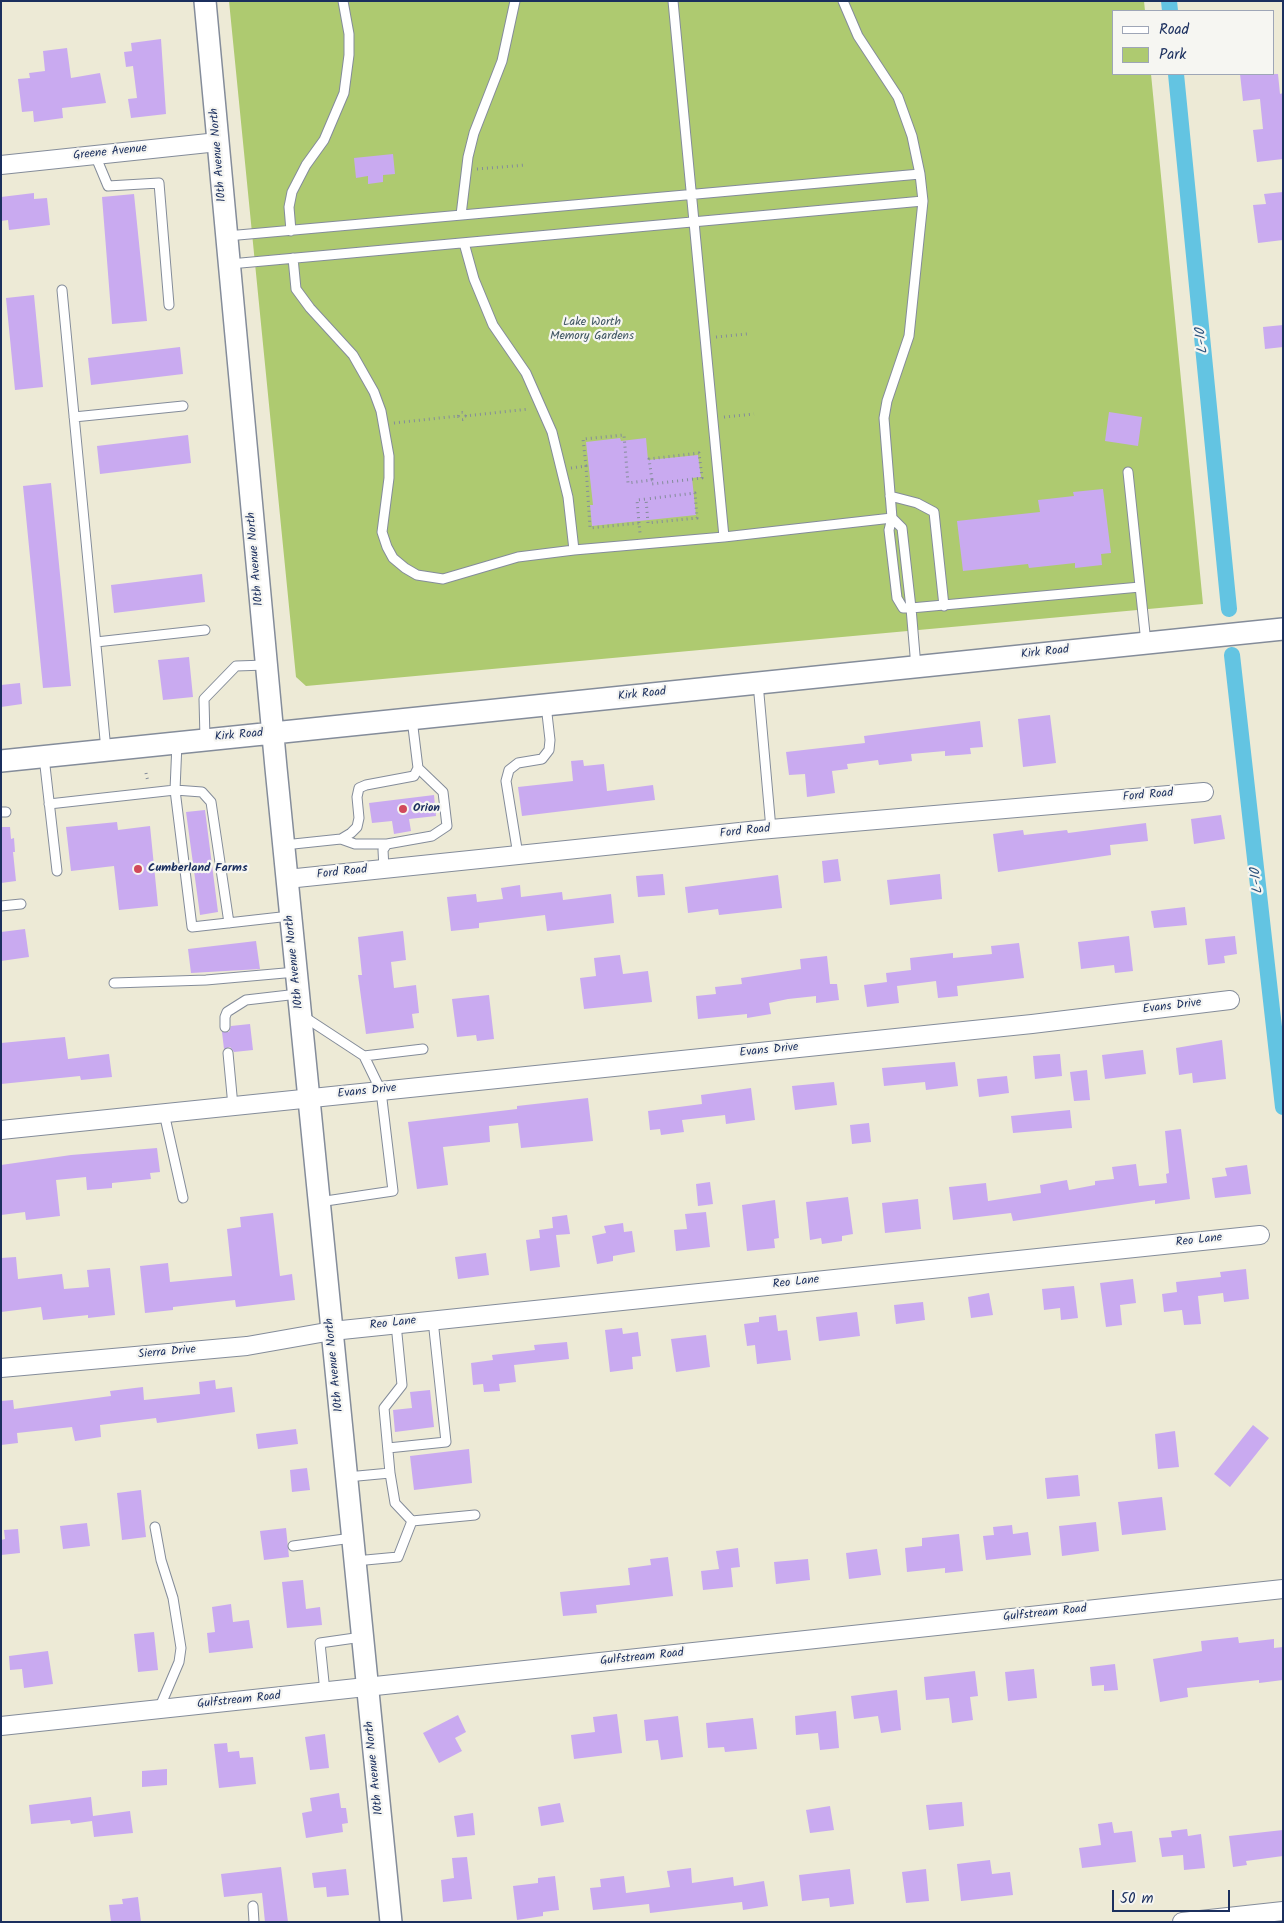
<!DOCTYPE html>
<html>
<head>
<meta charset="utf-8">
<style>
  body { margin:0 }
  #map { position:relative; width:1284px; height:1923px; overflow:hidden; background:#edead6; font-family:Kalam,sans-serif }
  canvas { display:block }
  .frame { position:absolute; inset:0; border:2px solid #1b2f5e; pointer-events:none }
  .legend { position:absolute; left:1112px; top:10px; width:162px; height:65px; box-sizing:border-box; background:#f6f6f2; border:1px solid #9ea6b7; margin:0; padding:6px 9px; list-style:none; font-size:15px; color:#1b2f5e }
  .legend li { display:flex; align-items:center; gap:10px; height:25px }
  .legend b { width:25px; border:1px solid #9ea6b7 }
  .scale { position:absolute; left:1112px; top:1890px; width:118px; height:22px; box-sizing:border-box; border:2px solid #1b2f5e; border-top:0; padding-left:6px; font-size:15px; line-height:18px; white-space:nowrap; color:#1b2f5e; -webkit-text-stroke:4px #f6f6f2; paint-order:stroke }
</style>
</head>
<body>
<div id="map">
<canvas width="1284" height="1923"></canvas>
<div class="frame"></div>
<ul class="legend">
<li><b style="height:6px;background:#fff"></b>Road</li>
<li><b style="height:14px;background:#aeca70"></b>Park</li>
</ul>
<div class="scale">50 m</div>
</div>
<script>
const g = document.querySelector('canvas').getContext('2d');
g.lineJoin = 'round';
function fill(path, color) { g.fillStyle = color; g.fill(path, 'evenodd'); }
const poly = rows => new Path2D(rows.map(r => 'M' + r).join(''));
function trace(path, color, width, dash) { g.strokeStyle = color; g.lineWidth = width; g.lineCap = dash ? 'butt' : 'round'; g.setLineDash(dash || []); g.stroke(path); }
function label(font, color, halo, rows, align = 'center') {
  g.font = font + ' Kalam,sans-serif'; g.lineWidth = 4.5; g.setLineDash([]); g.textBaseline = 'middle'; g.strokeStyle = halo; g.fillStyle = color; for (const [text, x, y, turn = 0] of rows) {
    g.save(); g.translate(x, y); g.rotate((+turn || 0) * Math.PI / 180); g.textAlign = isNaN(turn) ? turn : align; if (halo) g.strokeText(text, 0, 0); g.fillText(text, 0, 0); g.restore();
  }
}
fill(poly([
  [229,1,1144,1,1145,11,1113,11,1113,74,1151,74,1203,604,306,686,296,677]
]), '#aeca70');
trace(poly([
  [1169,1,1170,11],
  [1176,74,1229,609],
  [1232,655,1283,1107]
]), '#63c4e2', 16);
fill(poly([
  [161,39,166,114,131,118,128,99,137,98,133,66,126,67,124,52,132,51,131,43],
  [67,48,71,78,100,73,106,103,62,108,63,118,34,122,33,111,22,112,18,79,30,78,29,73,45,71,43,51],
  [1240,74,1278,74,1280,94,1283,93,1283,159,1257,162,1253,130,1263,129,1260,99,1243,101],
  [393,154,395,174,383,175,383,182,368,184,368,176,356,178,354,158],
  [1283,192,1283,240,1258,243,1253,205,1266,204,1264,194],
  [34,193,34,199,47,198,50,225,9,230,8,220,1,221,1,197],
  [134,194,147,321,112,324,102,197],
  [34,295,43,387,15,390,6,298],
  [1283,325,1283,347,1265,349,1263,327],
  [180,347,183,374,91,385,88,358],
  [1109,412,1142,417,1138,446,1105,441],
  [188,435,191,463,100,474,97,446],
  [620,438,621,441,646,438,648,460,698,455,701,477,692,478,696,515,592,526,590,505,593,505,586,442],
  [51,483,71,686,43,688,23,486],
  [1103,489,1111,553,1101,554,1102,565,1075,568,1075,563,1029,568,1028,564,963,571,957,521,1040,512,1038,500,1074,496,1073,492],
  [202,574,205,602,114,613,111,585],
  [189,657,193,697,163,700,158,660],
  [20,683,22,704,1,707,1,685],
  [1050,715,1056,763,1023,767,1018,719],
  [980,721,983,747,970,748,971,754,945,756,945,751,911,754,912,761,879,765,878,760,847,764,848,769,832,771,835,793,807,797,805,774,789,775,786,752,865,743,864,736],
  [583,760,584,766,604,764,607,791,653,785,655,800,522,816,518,787,573,781,571,761],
  [434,795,436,816,409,819,411,831,394,834,392,821,372,823,369,803],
  [205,810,218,912,200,915,186,812],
  [1221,815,1225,839,1194,844,1191,819],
  [117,822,118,830,150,826,158,906,119,910,114,866,71,871,66,827],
  [1146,823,1148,841,1110,845,1111,855,998,872,993,834,1023,830,1024,835,1067,830,1068,833],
  [1,827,10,827,11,839,14,838,15,852,13,852,16,881,1,883],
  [838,859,841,881,824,883,822,861],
  [663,874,665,895,638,897,636,876],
  [940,874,942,899,890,905,887,880],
  [778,875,782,908,719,915,718,909,688,913,685,887],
  [520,885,521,897,562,892,563,900,611,894,614,923,547,931,545,915,479,923,479,928,451,931,447,897,476,894,477,902,503,899,501,888],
  [1185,907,1187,925,1154,928,1151,911],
  [25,929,29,957,1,961,1,932],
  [403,931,406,960,391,962,394,988,416,985,419,1013,412,1014,414,1028,366,1034,358,975,362,975,358,937],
  [1129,936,1133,971,1115,973,1114,965,1081,969,1078,942],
  [1235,936,1237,954,1224,956,1225,963,1208,965,1205,939],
  [256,941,260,969,191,973,188,949],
  [1019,943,1024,978,957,986,958,996,938,998,936,981,897,986,899,1003,867,1007,864,985,887,982,886,973,911,970,910,958,953,953,953,958,992,954,991,946],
  [620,955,623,974,648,971,652,1002,584,1009,580,978,596,976,594,958],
  [827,956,830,984,837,984,839,1000,816,1003,816,996,788,999,769,1003,771,1014,747,1018,747,1014,698,1019,696,996,716,994,715,987,742,984,741,978,801,969,800,959],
  [489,995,494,1039,477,1041,476,1035,457,1037,452,999],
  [250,1024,253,1050,234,1052,230,1047,224,1049,222,1032,229,1032,231,1026],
  [65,1037,68,1059,109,1054,112,1077,81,1080,80,1076,1,1084,1,1043],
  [1222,1040,1226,1079,1193,1083,1192,1073,1179,1075,1176,1048],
  [1143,1050,1146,1074,1105,1079,1102,1055],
  [1060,1054,1062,1076,1035,1079,1033,1056],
  [955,1062,958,1086,926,1090,925,1082,884,1086,882,1068],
  [1087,1070,1090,1100,1074,1101,1070,1072],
  [1007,1076,1009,1093,979,1097,977,1079],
  [834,1082,837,1105,795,1110,792,1086],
  [751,1088,755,1120,726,1124,725,1115,682,1120,684,1132,661,1135,660,1129,650,1130,648,1111,702,1104,701,1095],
  [588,1098,593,1141,521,1148,518,1123,489,1126,490,1142,443,1147,448,1185,417,1189,408,1122,517,1109,517,1106],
  [1070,1110,1072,1128,1013,1133,1011,1116],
  [869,1123,871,1142,852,1144,850,1125],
  [1181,1129,1190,1199,1155,1204,1155,1200,1013,1221,1011,1213,953,1220,949,1187,986,1183,988,1201,1041,1193,1040,1185,1067,1180,1069,1190,1095,1185,1095,1181,1114,1179,1112,1167,1136,1164,1139,1186,1167,1183,1166,1174,1169,1173,1165,1131],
  [157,1148,160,1172,150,1173,151,1179,112,1183,112,1188,87,1190,86,1177,56,1180,60,1216,26,1220,25,1212,1,1215,1,1165,71,1155],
  [1247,1165,1251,1194,1215,1198,1212,1178,1227,1176,1225,1168],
  [710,1182,713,1204,698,1206,696,1184],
  [848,1197,853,1234,842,1236,842,1241,822,1244,821,1238,810,1240,806,1202],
  [918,1199,921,1229,885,1233,882,1203],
  [775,1200,779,1238,774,1239,775,1248,747,1251,742,1205],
  [706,1212,710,1247,676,1251,674,1230,687,1229,685,1214],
  [273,1213,280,1276,292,1274,295,1300,236,1307,235,1300,173,1307,173,1310,145,1313,140,1266,168,1263,170,1282,232,1276,227,1229,241,1227,240,1217],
  [567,1215,570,1234,556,1235,560,1267,530,1271,526,1240,540,1238,539,1230,553,1228,552,1217],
  [623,1223,624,1232,632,1231,635,1252,613,1256,613,1261,597,1264,592,1236,606,1233,604,1226],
  [486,1253,489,1275,458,1279,455,1257],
  [16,1257,18,1279,62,1274,64,1289,89,1287,87,1270,110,1268,115,1315,88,1318,88,1315,43,1320,41,1307,1,1312,1,1258],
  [1246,1269,1249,1299,1224,1302,1223,1293,1198,1296,1201,1324,1184,1325,1182,1310,1164,1312,1162,1294,1177,1292,1176,1282,1221,1277,1220,1272],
  [1133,1279,1136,1303,1120,1305,1122,1325,1106,1327,1100,1283],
  [1074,1286,1078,1318,1061,1320,1060,1308,1044,1310,1042,1289],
  [989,1293,993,1315,971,1318,968,1297],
  [923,1302,925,1320,896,1324,894,1305],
  [857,1312,860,1336,819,1341,816,1317],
  [776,1315,778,1331,787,1330,791,1360,757,1364,755,1345,747,1346,744,1324,759,1322,759,1317],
  [622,1328,623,1334,638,1332,641,1356,632,1357,633,1369,610,1372,605,1330],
  [706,1335,710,1367,676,1372,671,1339],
  [567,1342,569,1359,514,1365,516,1382,499,1384,500,1391,484,1392,483,1384,473,1385,471,1363,493,1360,492,1355,535,1350,534,1345],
  [215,1380,216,1389,232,1387,235,1412,157,1423,156,1418,100,1425,101,1437,75,1441,72,1427,17,1433,18,1443,1,1445,1,1401,13,1400,14,1409,111,1396,110,1391,143,1387,144,1400,200,1394,199,1382],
  [430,1390,434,1427,395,1432,393,1410,412,1408,410,1392],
  [1253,1425,1269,1438,1230,1487,1214,1474],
  [296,1429,298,1444,258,1449,256,1434],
  [1175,1431,1179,1467,1158,1469,1155,1434],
  [469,1449,472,1483,414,1490,410,1456],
  [307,1468,310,1490,292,1492,290,1470],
  [1078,1475,1080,1496,1047,1499,1045,1478],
  [141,1490,146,1537,122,1540,117,1493],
  [1162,1497,1166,1530,1122,1535,1118,1502],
  [1096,1522,1099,1551,1062,1556,1059,1526],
  [87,1523,90,1546,63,1549,60,1526],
  [1012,1525,1013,1534,1028,1532,1031,1555,986,1560,983,1536,994,1535,993,1527],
  [286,1528,289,1557,264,1560,260,1531],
  [18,1529,20,1553,1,1555,1,1540,5,1539,4,1530],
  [959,1534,963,1571,945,1573,945,1568,907,1572,905,1548,922,1546,922,1538],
  [738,1548,740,1567,731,1568,733,1587,703,1590,701,1571,719,1569,716,1551],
  [877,1549,881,1575,849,1579,846,1553],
  [668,1557,673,1596,596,1605,597,1613,563,1616,560,1592,630,1585,628,1568,651,1565,650,1559],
  [808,1559,810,1580,776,1584,774,1562],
  [303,1580,306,1609,320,1607,322,1625,287,1628,282,1582],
  [231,1604,233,1622,249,1620,253,1648,209,1653,207,1633,215,1632,212,1607],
  [154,1632,158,1670,138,1672,134,1634],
  [1238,1637,1239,1643,1274,1639,1274,1648,1283,1647,1283,1680,1259,1683,1259,1680,1187,1688,1188,1697,1160,1702,1153,1659,1202,1651,1201,1641],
  [48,1651,53,1684,24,1688,22,1669,10,1670,9,1656],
  [1115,1664,1118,1690,1104,1691,1104,1685,1092,1686,1090,1667],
  [1034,1669,1037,1698,1008,1701,1005,1672],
  [975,1671,978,1696,970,1697,973,1720,952,1723,949,1698,926,1700,924,1677],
  [897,1690,901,1730,881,1733,878,1716,854,1719,851,1696],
  [836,1711,839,1748,820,1750,818,1733,796,1735,795,1716],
  [617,1714,622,1753,574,1759,571,1735,595,1732,593,1717],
  [458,1715,466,1732,455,1738,462,1751,439,1763,423,1733],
  [678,1716,683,1757,661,1760,658,1740,646,1741,644,1720],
  [753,1718,757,1749,725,1752,724,1747,708,1748,706,1723],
  [325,1734,329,1768,310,1770,305,1737],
  [227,1743,228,1752,239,1751,240,1758,253,1757,256,1784,219,1788,214,1744],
  [167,1769,167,1785,142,1787,142,1771],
  [339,1793,341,1808,346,1808,348,1823,342,1824,343,1832,306,1838,302,1813,312,1811,310,1798],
  [91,1797,93,1816,130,1811,133,1833,94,1837,92,1821,71,1824,70,1820,31,1824,29,1805],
  [962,1802,964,1826,929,1830,926,1805],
  [560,1803,564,1822,541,1826,538,1807],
  [830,1806,834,1830,810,1833,806,1810],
  [473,1813,475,1835,457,1837,454,1816],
  [1112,1822,1114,1833,1132,1831,1136,1862,1082,1868,1079,1848,1101,1845,1098,1824],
  [1187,1829,1188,1836,1201,1834,1205,1868,1184,1870,1183,1855,1162,1857,1159,1838,1172,1837,1171,1831],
  [1283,1830,1283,1856,1246,1861,1247,1865,1233,1867,1229,1836],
  [467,1857,472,1899,443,1902,441,1880,454,1878,452,1858],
  [990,1860,992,1874,1010,1872,1013,1895,961,1901,957,1864],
  [281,1867,288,1922,265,1922,262,1893,224,1897,221,1874],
  [691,1868,692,1883,733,1877,734,1886,764,1881,768,1906,743,1910,742,1902,650,1913,649,1904,593,1910,590,1888,601,1887,600,1879,624,1876,626,1893,670,1887,667,1871],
  [346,1869,349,1895,327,1897,326,1887,314,1888,312,1873],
  [850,1869,854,1904,830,1907,829,1898,802,1901,799,1875],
  [926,1869,929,1901,906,1903,902,1872],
  [555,1876,559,1910,543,1912,543,1916,517,1920,513,1886,538,1883,538,1878],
  [138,1897,141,1922,111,1922,109,1905,123,1904,122,1899]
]), '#c9aaf0');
const service = poly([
  [673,1,724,537,892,518,884,418,887,401,909,336,923,201,920,174,912,136,898,97,858,36,843,1],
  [95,155,108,186,159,183,169,305],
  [461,215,468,157,474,133,502,61,515,1],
  [291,231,289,207,292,192,306,165,324,140,344,93,349,55,349,34,343,1],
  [227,236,920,174],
  [464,243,474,279,493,325,526,373,552,432,568,497,574,550],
  [293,258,296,289,310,308,353,355,374,392,381,411,389,456,389,478,382,532,387,547,393,558,405,568,417,575,443,579,518,557,574,550,724,537],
  [230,264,923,201],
  [62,290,106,750],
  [74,417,183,406],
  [1128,472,1146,643],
  [890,496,917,503,934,512,944,606],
  [892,518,902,528,911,608,903,608,897,598,889,530,892,518],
  [96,642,205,630],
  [916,667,911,608,1140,587],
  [758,683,771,829],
  [205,739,204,699,236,666,266,665],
  [44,757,57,871],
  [49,804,175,790,177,743],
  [1,812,6,812],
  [341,839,355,844,387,844],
  [284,845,341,839,351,833,357,827,359,818,357,797,359,788,366,785,414,776,418,768,412,719],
  [518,855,506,781,509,770,518,763,542,759,549,750,550,740,546,705],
  [384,869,383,850,387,844,432,836,447,826,443,792,418,768],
  [1,906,21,904],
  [229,923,211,802,202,792,175,790,192,927,290,916],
  [114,983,206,980,296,972],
  [303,1016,364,1056,381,1091,393,1191,319,1202],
  [225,1027,225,1017,227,1012,246,1000,298,994],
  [228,1053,233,1106],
  [364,1056,423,1049],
  [164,1113,183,1198],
  [388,1448,446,1442,433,1320],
  [390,1473,395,1503,412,1521,475,1515],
  [347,1477,390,1473,384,1408,402,1385,396,1324],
  [155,1527,161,1560,173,1598,181,1648,179,1662,159,1709],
  [293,1546,352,1538],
  [355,1561,398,1557,412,1521],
  [325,1692,320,1643,362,1637],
  [253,1906,254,1922]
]);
const minor = poly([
  [1,165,218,142],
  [287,879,759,830,1204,792],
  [1,1130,1032,1024,1230,1000],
  [1,1368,247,1346,332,1331,1260,1235],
  [1,1726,1283,1589],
  [1182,1922,1283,1911]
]);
const tertiary = poly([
  [205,1,276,768,391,1922],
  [1,761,1283,629]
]);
trace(service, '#848c9a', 11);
trace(minor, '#848c9a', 20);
trace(tertiary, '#848c9a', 24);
trace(poly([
  [477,169,526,165],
  [716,337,747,334],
  '458.5 416a3.5 3.5 0 1 1 7 0a3.5 3.5 0 1 1-7 0Z',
  [465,416,529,409],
  [724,417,754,414],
  [394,423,458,416],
  [586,466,583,439,624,435,628,483,652,480,652,484,702,478,699,453,649,459,652,480],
  [571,468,586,466,590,528,639,523,640,533],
  [639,523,637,500,646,499,648,523,697,518,695,493,646,499],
  [146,773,148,782]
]), '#848c9a', 3, [1, 4]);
trace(service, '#fff', 9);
trace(minor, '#fff', 18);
trace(tertiary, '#fff', 21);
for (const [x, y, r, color] of [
  [403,809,5,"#d1495b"],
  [138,869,5,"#d1495b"]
]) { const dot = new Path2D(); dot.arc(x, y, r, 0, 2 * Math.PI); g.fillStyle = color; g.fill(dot); trace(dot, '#f6f6f2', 2); }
label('12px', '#1b2f5e', '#f6f6f2', [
  ["Greene Avenue",110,153,-6],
  ["10th Avenue North",219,155,-95],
  ["10th Avenue North",256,559,-95],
  ["Kirk Road",1045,653,-6],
  ["Kirk Road",642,695,-6],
  ["Kirk Road",239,736,-5],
  ["Ford Road",1148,796,-5],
  ["Ford Road",745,832,-6],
  ["Ford Road",342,873,-6],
  ["10th Avenue North",295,962,-96],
  ["Evans Drive",1172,1007,-7],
  ["Evans Drive",769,1051,-6],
  ["Evans Drive",367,1092,-6],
  ["Reo Lane",1199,1241,-6],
  ["Reo Lane",796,1283,-6],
  ["Reo Lane",393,1324,-6],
  ["Sierra Drive",167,1353,-5],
  ["10th Avenue North",335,1365,-96],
  ["Gulfstream Road",1045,1614,-6],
  ["Gulfstream Road",642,1658,-6],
  ["Gulfstream Road",239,1701,-6],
  ["10th Avenue North",375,1768,-96]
]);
label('12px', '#405662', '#f6f6f2', [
  ["Lake Worth",592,323],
  ["Memory Gardens",592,337]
]);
label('bold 12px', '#1b2f5e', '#f6f6f2', [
  ["Orion",413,809],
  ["Cumberland Farms",148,869]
], 'left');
label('italic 14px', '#2d547f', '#f6f6f2', [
  ["L-10",1203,341,-96],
  ["L-10",1258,881,-96]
]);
</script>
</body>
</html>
